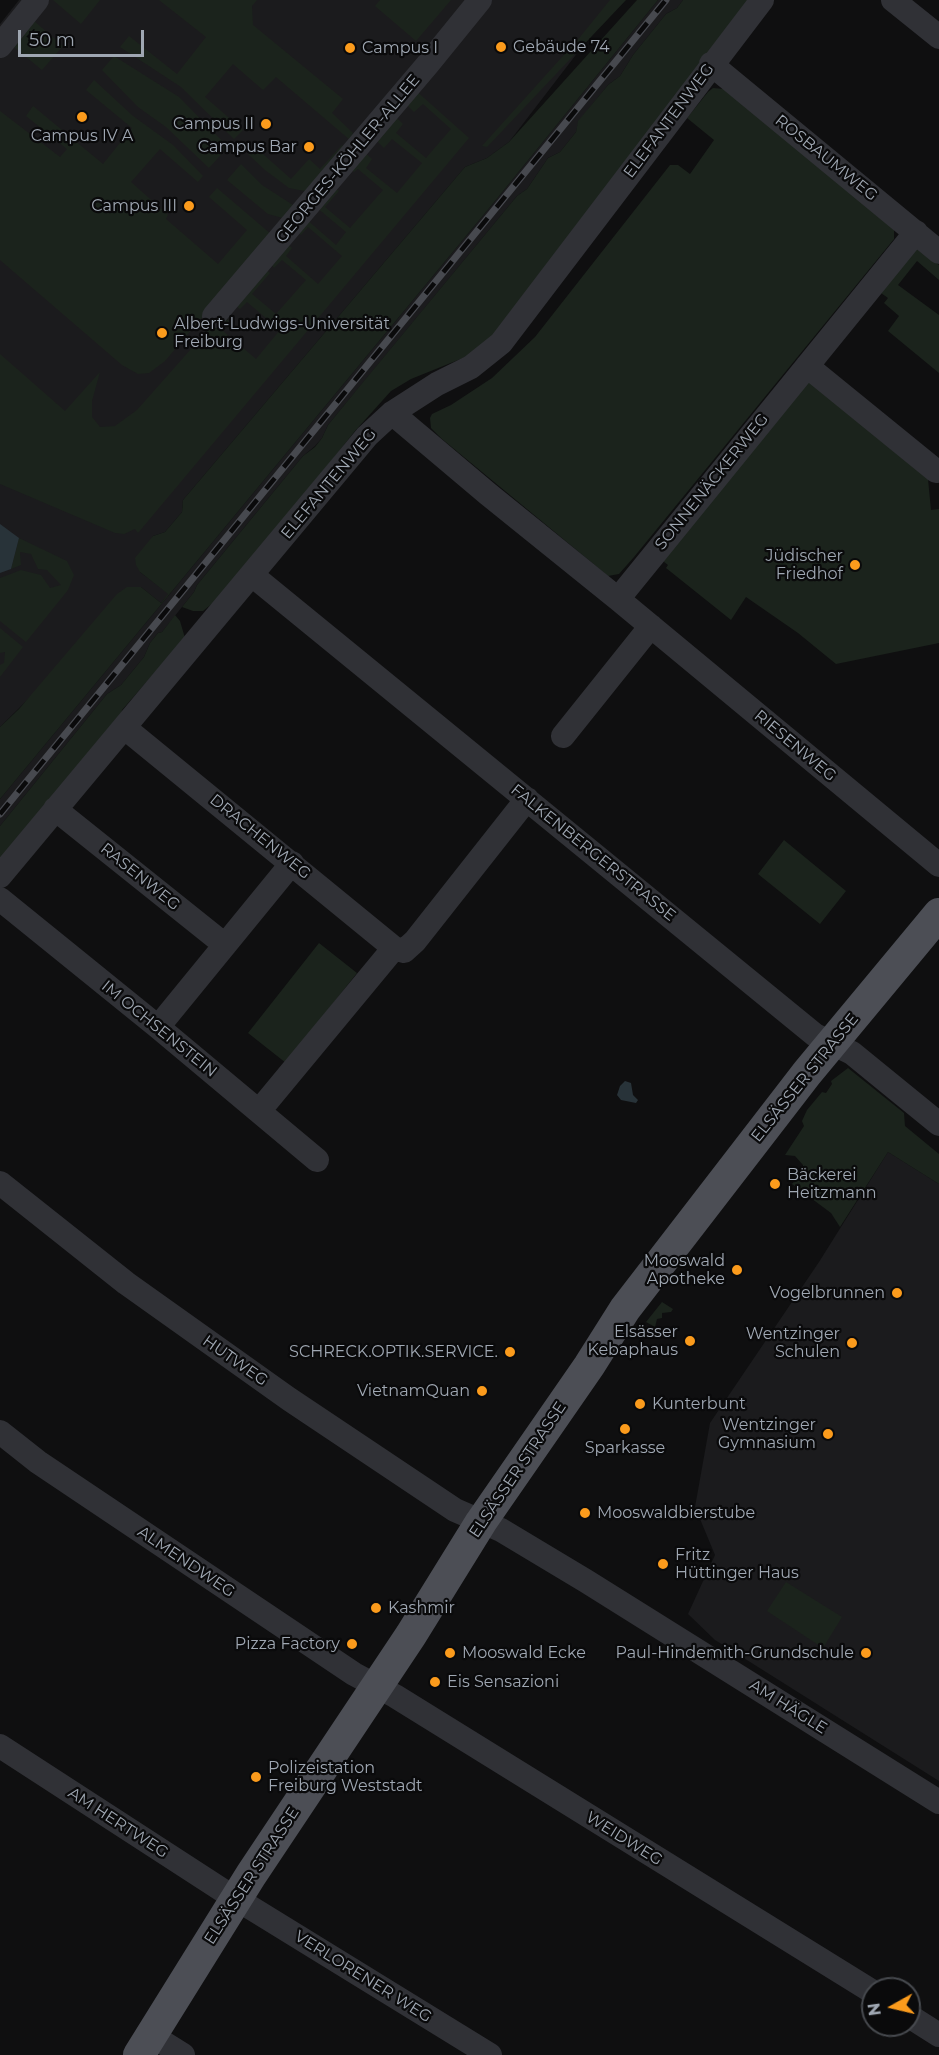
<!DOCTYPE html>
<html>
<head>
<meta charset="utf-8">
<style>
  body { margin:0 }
  #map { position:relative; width:939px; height:2055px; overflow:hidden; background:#0f0f10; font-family:Montserrat,sans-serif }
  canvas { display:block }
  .north { position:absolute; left:861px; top:1977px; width:60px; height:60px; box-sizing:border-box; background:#0a0a0b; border:2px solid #46494e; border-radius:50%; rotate:262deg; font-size:16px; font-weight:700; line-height:24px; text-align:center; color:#9fa7b2 }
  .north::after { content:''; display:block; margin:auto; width:21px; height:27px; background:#fb9b1c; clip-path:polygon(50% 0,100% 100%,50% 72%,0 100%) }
  .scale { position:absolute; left:18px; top:30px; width:126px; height:27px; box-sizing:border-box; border:3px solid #9fa7b2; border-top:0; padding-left:8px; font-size:18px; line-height:21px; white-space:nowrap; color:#9fa7b2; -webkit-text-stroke:4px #0a0a0b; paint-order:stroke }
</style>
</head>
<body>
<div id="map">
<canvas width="939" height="2055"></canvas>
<div class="north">N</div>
<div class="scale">50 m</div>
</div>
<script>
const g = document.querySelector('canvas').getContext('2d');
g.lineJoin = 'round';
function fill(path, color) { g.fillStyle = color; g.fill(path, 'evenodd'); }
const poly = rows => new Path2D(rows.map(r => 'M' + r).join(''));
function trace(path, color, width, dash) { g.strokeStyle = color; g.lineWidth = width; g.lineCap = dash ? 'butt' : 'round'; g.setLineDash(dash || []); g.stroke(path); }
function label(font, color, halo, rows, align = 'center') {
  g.font = font + ' Montserrat,sans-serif'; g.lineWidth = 4.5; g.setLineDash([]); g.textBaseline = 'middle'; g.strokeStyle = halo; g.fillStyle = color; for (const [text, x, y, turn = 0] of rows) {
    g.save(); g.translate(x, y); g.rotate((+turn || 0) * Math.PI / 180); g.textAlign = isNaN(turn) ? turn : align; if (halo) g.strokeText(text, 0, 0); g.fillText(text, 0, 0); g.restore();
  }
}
fill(poly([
  [19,0,618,0,509,142,487,158,465,167,183,500,182,512,165,532,153,536,140,572,169,594,161,603,141,587,0,727,0,24],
  [658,0,683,0,677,8,666,14,633,55,620,76,608,85,579,121,576,132,560,152,548,158,527,189,517,196,328,425,322,438,315,446,303,456,197,585,194,592,162,632,158,633,150,643,144,657,121,685,107,694,0,826,0,799,495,201],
  [888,1152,939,1184,939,1781,731,1650,715,1640,688,1614,715,1555,695,1507,710,1423,819,1262]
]), '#1b1b1d');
fill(poly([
  [53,0,100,0,81,24],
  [159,0,257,0,252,6,253,25,343,99,332,113,353,133,350,140,276,77,263,90,233,64,205,97,243,130,234,139,181,87,120,47,129,36,177,74,206,37],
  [380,0,451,0,416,41,375,6],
  [610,0,626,0,487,147,482,146,580,37],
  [637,0,658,0,495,201,0,799,0,727,19,709,117,594,127,587,141,587,161,603,168,594,140,572,136,565,135,558,153,536,165,532,182,512,183,500,465,167,487,158,509,142],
  [683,0,753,0,510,320,473,354,411,379,391,391,355,431,229,590,203,611,193,611,182,607,194,592,197,585,303,456,315,447,322,438,328,425,359,387,517,196,527,189,548,158,560,152,576,132,578,121,608,85,620,76,633,55,666,14,677,8],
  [34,21,63,46,42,70,14,47],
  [114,56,179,97,228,147,209,168,166,127,138,107,102,70],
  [94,80,133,116,173,145,203,176,198,182,160,149,131,182,168,215,166,219,218,264,247,230,209,197,217,188,272,235,165,361,149,373,138,374,122,365,0,260,0,111,60,157,67,149,26,116,33,106,103,164,132,128,86,90],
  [713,88,724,89,894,229,894,239,634,557,619,574,608,576,442,439,431,428,430,418,432,414,451,405,492,378,535,337,670,165,678,165,690,174,714,140,687,118,708,92],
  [414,89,469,138,138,533,135,529,124,534,115,533,0,484,0,354,65,411,100,372,92,401,92,417,100,427,115,426,137,410,222,314,230,322,223,331,256,359,280,330,247,302,240,309,232,303,263,267,270,273,252,294,276,314,306,280,282,260,274,268,269,262,285,242,292,248,286,256,318,284,342,256,308,227,301,235,295,230,306,219,336,245,346,232,316,207,333,186,339,191,325,207,350,228,383,190,358,169,354,172,349,168,363,151,372,159,366,168,397,193,422,163,392,139,384,148,373,137,393,114,403,124,396,133,426,158,451,129,423,104,414,112,403,101],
  [342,145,346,149,309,192,289,188,265,170,248,154,255,147,291,179,309,159,320,169],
  [241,164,262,185,296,207,286,219,268,214,227,180],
  [915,245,939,265,939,280,917,261,898,285,939,315,939,373,888,331,899,316,884,303,888,298,881,293],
  [811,382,928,479,931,510,939,509,939,643,836,664,798,633,746,597,731,620,666,568,668,565,659,558,801,384],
  [19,538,67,561,74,575,68,590,26,642,0,621,0,578,21,570,41,575,50,588,61,585,47,570,38,569,31,554,20,552,21,565,11,569],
  [175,615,180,621,185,638,122,710,120,722,0,865,0,826,107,694,121,685,144,657,150,643,158,633,162,632],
  [0,628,23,647,0,677,0,665,4,663,5,652,0,653],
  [784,840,846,891,820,924,758,874],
  [319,943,357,973,286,1063,248,1033],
  [848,1068,904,1113,905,1126,939,1154,939,1184,888,1152,840,1227,831,1213,792,1184,803,1169,803,1165,795,1156,785,1155,804,1126,802,1121,807,1110,822,1092,826,1093,832,1084,831,1081],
  [662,1302,673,1309,671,1312,662,1313,662,1318,657,1319,655,1327,646,1322],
  [786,1582,842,1617,823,1648,767,1611]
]), '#1b231c');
fill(poly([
  [0,524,19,538,11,569,0,573],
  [625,1081,631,1083,633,1095,638,1100,636,1103,621,1100,617,1095,620,1086]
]), '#283339');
trace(poly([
  [893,0,939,37],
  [0,46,37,0],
  [711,64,939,252],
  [214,316,428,64,480,0],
  [807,366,936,471],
  [392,413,488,494,618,599,939,865],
  [252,575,815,1035,852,1053,939,1124],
  [618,599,916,232],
  [125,728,394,948],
  [563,736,651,626],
  [55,809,225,945],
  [0,876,367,436,392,413,437,384,471,367,501,343,762,0],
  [0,899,158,1027,317,1160],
  [158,1027,292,863],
  [259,1111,394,948,404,951,415,941,527,799],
  [0,1183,126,1283,289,1399,455,1510,501,1530,586,1581,939,1802],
  [0,1432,38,1462,354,1674,395,1696,873,1992],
  [0,1746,222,1890,490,2055],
  [909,2016,939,2035],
  [151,2035,183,2055]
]), '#303136', 24);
trace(poly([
  [139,2055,251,1875,411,1635,481,1522,589,1366,625,1309,807,1073,939,914]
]), '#4c4e55', 32);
const rail = poly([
  [0,814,666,0]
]);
trace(rail, '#47494f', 7);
trace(rail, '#0a0a0b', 4.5, [14]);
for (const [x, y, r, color] of [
  [501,47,6,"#fb9b1c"],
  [350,48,6,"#fb9b1c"],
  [82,117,6,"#fb9b1c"],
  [266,124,6,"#fb9b1c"],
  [309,147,6,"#fb9b1c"],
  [189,206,6,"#fb9b1c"],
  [162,333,6,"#fb9b1c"],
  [855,565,6,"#fb9b1c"],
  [775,1184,6,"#fb9b1c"],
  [737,1270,6,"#fb9b1c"],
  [897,1293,6,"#fb9b1c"],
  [690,1341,6,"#fb9b1c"],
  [852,1343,6,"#fb9b1c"],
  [510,1352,6,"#fb9b1c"],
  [482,1391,6,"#fb9b1c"],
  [640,1404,6,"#fb9b1c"],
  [625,1429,6,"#fb9b1c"],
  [828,1434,6,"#fb9b1c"],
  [585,1513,6,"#fb9b1c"],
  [663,1564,6,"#fb9b1c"],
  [376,1608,6,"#fb9b1c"],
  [352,1644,6,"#fb9b1c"],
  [450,1653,6,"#fb9b1c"],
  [866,1653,6,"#fb9b1c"],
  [435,1682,6,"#fb9b1c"],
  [256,1777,6,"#fb9b1c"]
]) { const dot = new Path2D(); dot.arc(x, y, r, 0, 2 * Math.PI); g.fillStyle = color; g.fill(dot); trace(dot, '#0a0a0b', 2); }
label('16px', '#9fa7b2', '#0a0a0b', [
  ["Gebäude 74",513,47,"left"],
  ["Campus I",362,48,"left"],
  ["Campus II",254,124],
  ["Campus IV A",82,136,"center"],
  ["Campus Bar",297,147],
  ["Campus III",177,206],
  ["Albert-Ludwigs-Universität",174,324,"left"],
  ["Freiburg",174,342,"left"],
  ["Jüdischer",843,556],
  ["Friedhof",843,574],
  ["Bäckerei",787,1175,"left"],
  ["Heitzmann",787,1193,"left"],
  ["Mooswald",725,1261],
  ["Apotheke",725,1279],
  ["Vogelbrunnen",885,1293],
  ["Elsässer",678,1332],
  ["Kebaphaus",678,1350],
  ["Wentzinger",840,1334],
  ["Schulen",840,1352],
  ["SCHRECK.OPTIK.SERVICE.",498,1352],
  ["VietnamQuan",470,1391],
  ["Kunterbunt",652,1404,"left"],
  ["Wentzinger",816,1425],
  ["Gymnasium",816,1443],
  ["Sparkasse",625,1448,"center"],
  ["Mooswaldbierstube",597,1513,"left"],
  ["Fritz",675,1555,"left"],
  ["Hüttinger Haus",675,1573,"left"],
  ["Kashmir",388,1608,"left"],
  ["Pizza Factory",340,1644],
  ["Mooswald Ecke",462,1653,"left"],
  ["Paul-Hindemith-Grundschule",854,1653],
  ["Eis Sensazioni",447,1682,"left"],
  ["Polizeistation",268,1768,"left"],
  ["Freiburg Weststadt",268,1786,"left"]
], 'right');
label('16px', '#9fa7b2', '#0a0a0b', [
  ["ELEFANTENWEG",669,121,-53],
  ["ROSBAUMWEG",826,158,39],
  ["GEORGES-KÖHLER-ALLEE",348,159,-50],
  ["SONNENÄCKERWEG",712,482,-51],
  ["ELEFANTENWEG",329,484,-50],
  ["RIESENWEG",795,746,40],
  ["DRACHENWEG",260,837,39],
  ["FALKENBERGERSTRASSE",593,853,39],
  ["RASENWEG",140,877,39],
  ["IM OCHSENSTEIN",159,1029,39],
  ["ELSÄSSER STRASSE",805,1078,-51],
  ["HUTWEG",235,1361,35],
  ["ELSÄSSER STRASSE",518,1470,-56],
  ["ALMENDWEG",186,1562,34],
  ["AM HÄGLE",788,1707,32],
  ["AM HERTWEG",118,1823,33],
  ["WEIDWEG",624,1839,32],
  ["ELSÄSSER STRASSE",252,1876,-57],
  ["VERLORENER WEG",363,1977,32]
]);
</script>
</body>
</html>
